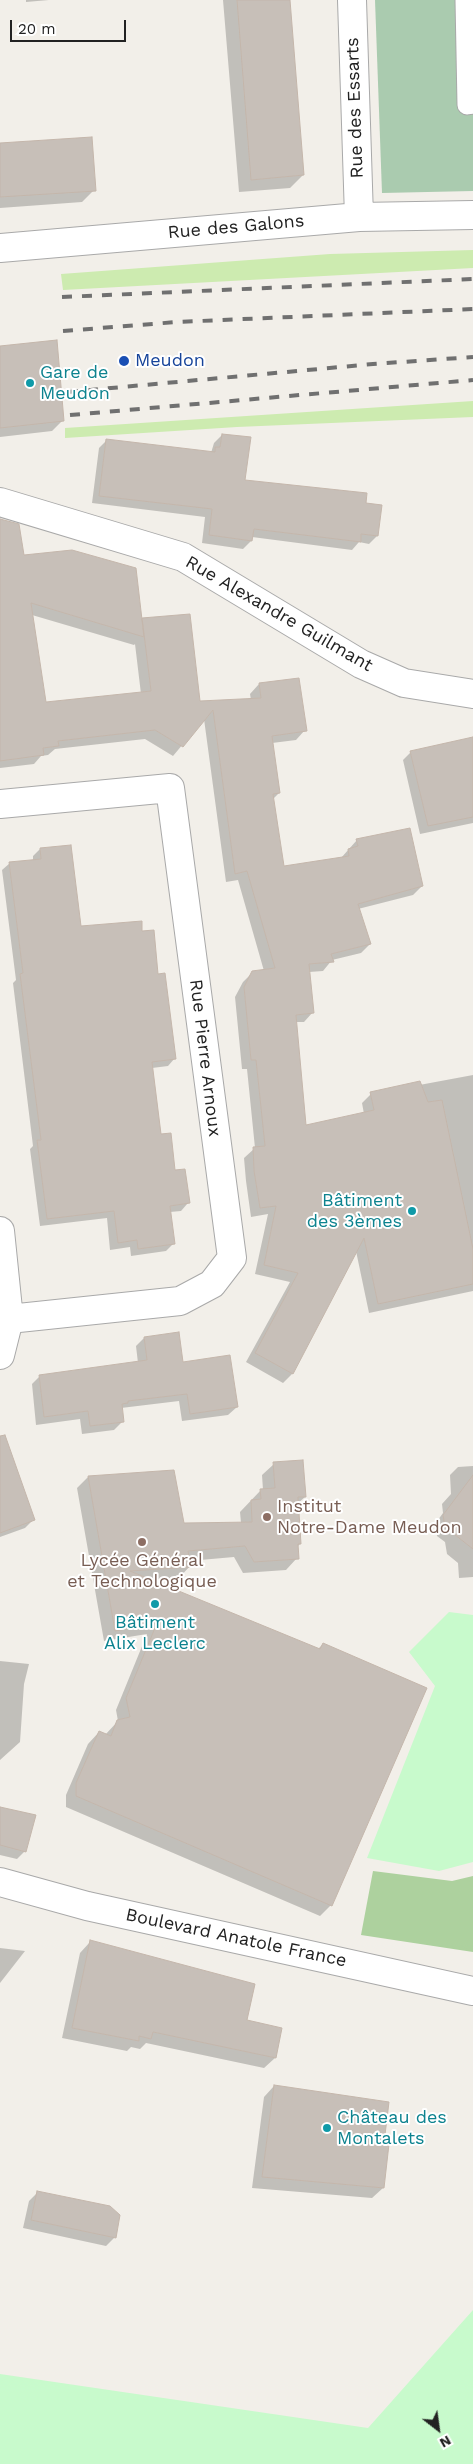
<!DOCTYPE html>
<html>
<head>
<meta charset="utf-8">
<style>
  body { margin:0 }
  #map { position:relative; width:473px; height:2464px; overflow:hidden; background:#f2efe9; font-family:"Work Sans",sans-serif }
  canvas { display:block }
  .north { position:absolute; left:413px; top:2404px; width:50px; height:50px; -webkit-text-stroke:4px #fff; paint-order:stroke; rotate:150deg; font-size:14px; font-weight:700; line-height:20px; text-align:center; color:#222 }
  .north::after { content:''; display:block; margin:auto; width:18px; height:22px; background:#222; clip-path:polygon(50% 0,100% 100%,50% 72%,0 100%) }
  .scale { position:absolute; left:10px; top:20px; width:116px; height:22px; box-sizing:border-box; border:2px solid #222; border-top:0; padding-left:6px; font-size:15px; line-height:18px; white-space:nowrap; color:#222; -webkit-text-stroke:4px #fff; paint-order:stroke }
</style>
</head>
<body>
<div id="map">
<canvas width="473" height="2464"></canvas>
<div class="north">N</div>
<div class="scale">20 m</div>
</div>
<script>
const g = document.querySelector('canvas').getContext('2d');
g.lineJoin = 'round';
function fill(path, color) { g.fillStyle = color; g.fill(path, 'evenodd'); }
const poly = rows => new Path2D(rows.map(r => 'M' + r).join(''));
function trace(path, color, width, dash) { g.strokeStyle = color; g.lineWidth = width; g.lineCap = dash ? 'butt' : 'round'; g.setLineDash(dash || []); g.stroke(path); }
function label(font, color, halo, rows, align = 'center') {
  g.font = font + ' "Work Sans",sans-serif'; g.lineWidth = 4; g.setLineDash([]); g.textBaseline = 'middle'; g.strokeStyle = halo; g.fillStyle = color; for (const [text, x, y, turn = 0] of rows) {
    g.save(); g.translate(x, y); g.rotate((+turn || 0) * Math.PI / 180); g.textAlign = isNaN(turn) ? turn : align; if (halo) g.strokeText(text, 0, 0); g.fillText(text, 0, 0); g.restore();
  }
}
fill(poly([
  [473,250,473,268,63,290,61,274,330,254],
  [473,401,473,417,237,427,65,438,65,428]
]), '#cdebb0');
fill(poly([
  [373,1871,452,1881,473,1876,473,1952,361,1935]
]), '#add19e');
fill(poly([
  [375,0,473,0,473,191,382,193]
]), '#aacbaf');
fill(poly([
  [449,1612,473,1615,473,1862,439,1871,367,1858,435,1686,409,1652],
  [473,2310,473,2464,0,2464,0,2374,368,2428]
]), '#c8facc');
fill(poly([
  [26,0,49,0,26,2],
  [223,0,289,0,303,175,290,188,239,192],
  [0,145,94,190,82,202,0,208],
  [0,347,63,420,52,431,0,437],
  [222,435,244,481,364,504,377,536,369,544,359,542,352,550,252,537,251,541,243,549,202,543,205,517,92,503,99,448,107,440,211,453,214,443],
  [0,558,141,622,143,620,199,702,251,700,250,694,259,684,305,730,296,740,272,743,279,793,273,799,283,867,341,858,357,840,422,886,413,895,358,909,370,944,361,953,332,960,323,971,309,972,313,1012,304,1022,295,1022,305,1127,364,1114,362,1103,371,1094,473,1075,473,1291,369,1313,356,1251,292,1374,283,1383,246,1362,290,1282,255,1274,268,1214,251,1217,246,1181,244,1158,255,1148,247,1069,242,1069,235,997,243,982,253,972,264,971,238,880,226,882,204,719,173,756,145,739,55,749,48,755,41,756,34,764,0,768],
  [32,615,134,645,135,644,141,694,45,703],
  [473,738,473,823,420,834,403,760,411,752],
  [40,849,80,928,141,932,157,975,175,1058,168,1066,152,1068,159,1136,188,1203,181,1211,170,1212,174,1243,166,1251,131,1256,130,1247,110,1250,107,1218,40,1226,30,1149,33,1146,13,983,16,980,2,870,10,863,33,861,33,856],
  [144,1338,182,1363,237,1407,228,1415,182,1421,179,1401,121,1408,122,1422,114,1430,82,1434,80,1419,36,1425,32,1384,40,1376,138,1363,136,1346],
  [274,1464,305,1497,297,1504,300,1544,297,1547,297,1558,286,1570,243,1573,234,1557,189,1561,190,1566,179,1578,148,1580,318,1649,323,1644,331,1905,320,1916,66,1807,66,1795,88,1744,99,1732,105,1735,118,1721,116,1710,147,1634,104,1641,77,1488,88,1477,173,1471,182,1524,241,1523,240,1512,261,1490,263,1490,262,1475],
  [473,1466,473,1577,459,1578,458,1563,447,1554,445,1542,437,1536,435,1524,443,1513,442,1504,451,1494,450,1475,458,1467],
  [0,1490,33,1520,25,1528,0,1537],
  [0,1661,29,1664,24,1684,20,1742,0,1760],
  [0,1812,25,1851,17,1859,0,1855],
  [90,1942,245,2021,275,2058,264,2068,146,2043,140,2049,131,2047,127,2051,62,2038,80,1953],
  [0,1948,25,1951,0,1983],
  [274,2086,383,2144,383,2188,372,2198,252,2188,264,2097],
  [38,2192,115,2237,106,2246,23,2228,29,2201]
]), '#0003');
const building = poly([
  [237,0,290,0,304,175,251,180,237,0],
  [92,137,96,191,0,197,0,143,92,137],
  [57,340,64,421,0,428,0,346,57,340],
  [222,434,251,437,245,480,367,493,366,503,382,505,378,536,361,534,361,542,254,529,252,541,209,535,212,509,99,496,106,439,215,452,215,447,220,447,222,434],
  [0,519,19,524,24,555,72,550,136,568,144,637,31,603,46,702,151,691,142,618,190,614,200,701,261,698,259,683,299,678,307,731,272,736,280,793,273,794,284,866,349,856,348,849,358,846,356,839,410,828,423,886,358,904,371,944,331,954,334,962,309,964,314,1013,296,1015,306,1125,374,1110,370,1092,420,1081,428,1102,442,1100,473,1249,473,1284,378,1304,364,1238,293,1374,255,1353,298,1273,264,1265,276,1206,260,1208,254,1171,253,1147,265,1146,256,1060,251,1060,244,987,252,971,275,968,247,871,235,874,213,710,183,747,155,730,58,741,59,746,43,748,44,755,0,761,0,519],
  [473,737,473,817,428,826,410,751,473,737],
  [71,845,81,926,142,921,142,931,154,930,158,974,165,973,176,1059,152,1062,161,1134,171,1133,175,1170,185,1169,190,1203,170,1206,175,1244,138,1249,137,1240,118,1243,114,1211,47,1219,37,1140,41,1140,20,974,23,973,9,862,41,859,40,848,71,845],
  [179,1332,183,1362,230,1355,238,1407,190,1414,187,1394,128,1401,128,1403,122,1404,124,1422,90,1426,88,1411,44,1417,39,1375,147,1360,144,1337,179,1332],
  [5,1435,35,1520,0,1533,0,1436,5,1435],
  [303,1460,306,1497,298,1497,301,1544,298,1544,299,1559,254,1562,245,1546,188,1551,191,1567,130,1571,320,1649,323,1643,427,1688,332,1906,76,1796,76,1783,99,1731,111,1736,117,1720,130,1717,126,1698,157,1623,115,1631,88,1476,174,1470,184,1523,252,1522,251,1500,261,1499,260,1489,275,1488,273,1462,303,1460],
  [473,1475,473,1549,445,1527,443,1515,473,1475],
  [0,1807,36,1815,26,1852,0,1845,0,1807],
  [90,1940,255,1984,247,2020,282,2028,276,2058,153,2032,151,2039,139,2036,139,2041,72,2028,90,1940],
  [274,2085,389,2102,384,2143,389,2144,384,2188,262,2177,274,2085],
  [37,2191,110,2206,120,2215,116,2238,31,2220,37,2191]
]);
fill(building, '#c7bfb8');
trace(building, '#c4b6ab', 1);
const service = poly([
  [465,0,467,105,473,104]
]);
const minor = poly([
  [352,0,359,217],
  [0,248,359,217,473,215],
  [0,502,183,557,361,664,404,683,473,694],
  [0,804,170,788,232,1258,212,1284,180,1301,9,1319],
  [0,1231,9,1319,0,1355],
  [0,1882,87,1906,473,1991]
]);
trace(service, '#a9a9a9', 21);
trace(minor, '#a9a9a9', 30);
trace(service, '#fff', 19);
trace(minor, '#fff', 28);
trace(poly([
  [62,297,473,279],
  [63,331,177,322,473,309],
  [68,392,373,364,473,357],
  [70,415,473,380]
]), '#707070', 4, [10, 10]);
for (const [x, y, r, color] of [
  [124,361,6,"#1a4fb4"],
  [30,383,5,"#0f9aa8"],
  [412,1211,5,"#0f9aa8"],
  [267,1517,5,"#8d6e63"],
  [142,1542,5,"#8d6e63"],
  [155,1604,5,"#0f9aa8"],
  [327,2128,5,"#0f9aa8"]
]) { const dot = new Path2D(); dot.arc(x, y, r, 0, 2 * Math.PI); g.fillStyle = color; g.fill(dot); trace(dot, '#fff', 2); }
label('18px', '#222', '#fff', [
  ["Rue des Essarts",355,108,-92],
  ["Rue des Galons",236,227,-5],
  ["Rue Alexandre Guilmant",279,614,30],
  ["Rue Pierre Arnoux",205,1058,83],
  ["Boulevard Anatole France",236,1938,12]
]);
label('18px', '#164399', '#fff', [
  ["Meudon",135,361]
], 'left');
label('18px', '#0d838f', '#fff', [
  ["Gare de",40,373],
  ["Meudon",40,394],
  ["Bâtiment",402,1201,"right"],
  ["des 3èmes",402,1222,"right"],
  ["Bâtiment",155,1623,"center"],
  ["Alix Leclerc",155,1644,"center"],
  ["Château des",337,2118],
  ["Montalets",337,2139]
], 'left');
label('18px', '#785e54', '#fff', [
  ["Institut",277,1507],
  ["Notre-Dame Meudon",277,1528],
  ["Lycée Général",142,1561,"center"],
  ["et Technologique",142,1582,"center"]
], 'left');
</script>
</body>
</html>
